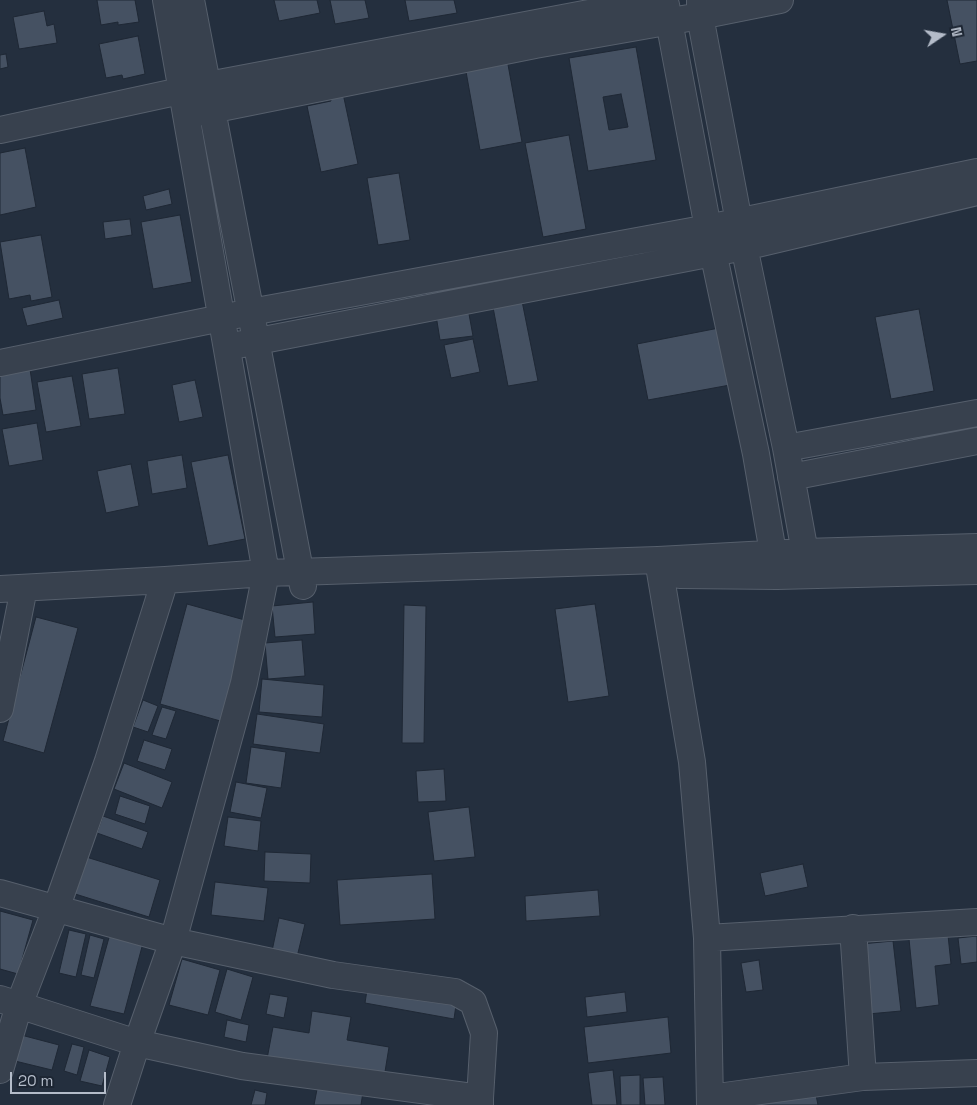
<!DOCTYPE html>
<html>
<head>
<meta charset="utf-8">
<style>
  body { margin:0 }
  #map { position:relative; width:977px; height:1105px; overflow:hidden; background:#242f3e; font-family:"Space Grotesk",sans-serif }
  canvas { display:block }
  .north { position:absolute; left:917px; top:10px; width:50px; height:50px; -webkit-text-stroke:4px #1d2633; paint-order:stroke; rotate:78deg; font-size:14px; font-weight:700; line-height:20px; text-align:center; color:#b4bcc9 }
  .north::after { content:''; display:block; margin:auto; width:18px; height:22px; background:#b4bcc9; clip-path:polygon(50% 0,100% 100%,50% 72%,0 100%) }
  .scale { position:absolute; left:10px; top:1072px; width:96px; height:22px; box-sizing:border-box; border:2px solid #b4bcc9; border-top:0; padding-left:6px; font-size:15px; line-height:18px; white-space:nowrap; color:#b4bcc9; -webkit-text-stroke:4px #1d2633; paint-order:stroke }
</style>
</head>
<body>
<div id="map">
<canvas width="977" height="1105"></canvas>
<div class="north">N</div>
<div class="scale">20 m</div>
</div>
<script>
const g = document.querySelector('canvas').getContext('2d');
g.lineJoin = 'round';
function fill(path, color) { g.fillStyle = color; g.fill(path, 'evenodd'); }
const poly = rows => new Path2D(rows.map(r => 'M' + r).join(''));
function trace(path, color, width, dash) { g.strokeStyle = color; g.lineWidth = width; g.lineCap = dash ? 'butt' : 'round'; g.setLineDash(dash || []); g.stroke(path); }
const building = poly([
  [97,0,135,0,139,22,118,25,118,22,101,25,97,0],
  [274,0,317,0,320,13,279,21,274,0],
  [330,0,365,0,369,18,335,24,330,0],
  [405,0,454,0,457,13,409,21,405,0],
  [947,0,977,0,977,61,960,64,947,0],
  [44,11,47,26,54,24,57,43,19,49,13,17,44,11],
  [138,36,145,74,123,79,122,75,106,78,99,44,138,36],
  [636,47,656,160,588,171,569,58,636,47],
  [621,94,628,127,609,130,603,97,621,94],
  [6,54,8,67,0,69,0,55,6,54],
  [507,59,522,142,480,150,465,66,507,59],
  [341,84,358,164,321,172,307,106,331,101,328,87,341,84],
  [569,135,586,229,543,237,525,143,569,135],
  [25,148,36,207,0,215,0,153,25,148],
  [399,173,410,240,378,245,367,178,399,173],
  [169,189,172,204,146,210,143,196,169,189],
  [180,215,192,282,153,289,141,222,180,215],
  [130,219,132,235,105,239,103,222,130,219],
  [41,235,52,297,31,301,30,295,9,299,0,242,41,235],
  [521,296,538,381,508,386,492,302,521,296],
  [59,300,63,318,27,326,22,308,59,300],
  [467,303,473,336,440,340,435,309,467,303],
  [919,309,934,391,891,399,875,317,919,309],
  [719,328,730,385,648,400,637,344,719,328],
  [473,339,480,372,451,378,444,345,473,339],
  [118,368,125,414,89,419,82,374,118,368],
  [30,369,36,410,3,415,0,398,0,374,30,369],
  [72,376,81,426,46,432,37,382,72,376],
  [195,380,203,417,179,422,172,385,195,380],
  [37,423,43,460,9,466,2,429,37,423],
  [182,455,187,488,152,494,147,461,182,455],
  [228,455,245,539,208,546,191,462,228,455],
  [131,464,139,506,106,513,97,471,131,464],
  [313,602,315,634,275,637,272,606,313,602],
  [187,604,252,622,224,722,160,704,187,604],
  [595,604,609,696,568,702,555,609,595,604],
  [404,605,426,606,424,743,402,743,404,605],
  [36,617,78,628,44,753,3,741,36,617],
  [302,640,305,676,268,679,265,643,302,640],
  [262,679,324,685,322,717,259,712,262,679],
  [143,700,158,706,148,732,133,727,143,700],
  [162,707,176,711,166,739,152,735,162,707],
  [257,714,324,724,320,753,253,744,257,714],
  [144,740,172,749,165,770,137,761,144,740],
  [251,747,286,752,281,788,246,783,251,747],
  [124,763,172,782,162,808,114,789,124,763],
  [444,769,446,801,418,802,416,771,444,769],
  [236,782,267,788,261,818,230,812,236,782],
  [120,796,150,806,145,824,115,814,120,796],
  [469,807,475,857,434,861,428,812,469,807],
  [103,816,148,832,142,849,97,833,103,816],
  [228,817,261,821,258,851,224,846,228,817],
  [265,852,311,854,310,883,264,881,265,852],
  [83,856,160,880,149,917,72,893,83,856],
  [803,864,808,887,765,896,760,873,803,864],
  [432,874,435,919,340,925,337,880,432,874],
  [215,882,268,888,264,921,211,915,215,882],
  [598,890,600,916,526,921,525,896,598,890],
  [0,911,33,920,18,974,0,969,0,911],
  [279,918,305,924,297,957,272,951,279,918],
  [69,930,86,934,76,977,59,973,69,930],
  [110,934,143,943,124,1014,90,1006,110,934],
  [90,935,104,939,94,978,81,975,90,935],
  [948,935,951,964,935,966,939,1005,916,1008,909,939,948,935],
  [977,936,977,962,961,964,958,938,977,936],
  [893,941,901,1011,868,1014,861,944,893,941],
  [182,959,220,970,208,1015,169,1005,182,959],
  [759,960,763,990,746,992,741,963,759,960],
  [227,969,253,977,241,1020,215,1012,227,969],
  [367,990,456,1005,454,1019,365,1003,367,990],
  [625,992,627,1012,587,1017,585,997,625,992],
  [270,994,288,997,284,1018,266,1014,270,994],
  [312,1011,351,1017,347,1040,389,1047,384,1078,267,1059,273,1027,309,1033,312,1011],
  [668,1017,671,1053,588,1063,584,1027,668,1017],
  [227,1020,249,1025,246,1042,224,1037,227,1020],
  [21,1035,59,1045,52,1070,15,1061,21,1035],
  [72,1044,84,1047,77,1075,64,1071,72,1044],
  [89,1050,110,1057,102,1086,80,1081,89,1050],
  [613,1070,617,1105,592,1105,588,1073,613,1070],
  [640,1075,640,1105,621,1105,620,1076,640,1075],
  [663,1077,665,1105,645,1105,643,1078,663,1077],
  [318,1084,363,1092,361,1105,314,1105,318,1084],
  [255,1090,267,1093,265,1105,251,1105,255,1090],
  [816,1095,818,1105,753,1105,816,1095]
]);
fill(building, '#455162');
trace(building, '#1f2835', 1);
const minor = poly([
  [191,0,303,586],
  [700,0,700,16,739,222,786,448,808,569],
  [666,5,708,228,756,454,776,570],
  [186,115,535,45,700,16,780,0],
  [0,130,208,85,658,0],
  [227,347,744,247,977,192],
  [0,363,251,312,708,228,977,172],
  [786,448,977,413],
  [791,477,977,441],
  [658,560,692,762,707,938,710,1105],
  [680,575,777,576,977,571],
  [0,589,165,580,266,573,658,560,804,552,977,547],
  [0,709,24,588],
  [0,893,173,941,333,975,455,992,473,1002,484,1033,480,1098],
  [853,928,863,1077],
  [707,938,977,922],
  [0,999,137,1043,242,1066,480,1098,480,1105],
  [0,1070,19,1005,56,909,108,761,165,580],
  [710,1098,863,1077,977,1073],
  [117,1105,137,1043,173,941,244,683,266,573,166,0]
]);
trace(minor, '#565f6c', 28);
trace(minor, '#38414e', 26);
</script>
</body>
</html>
